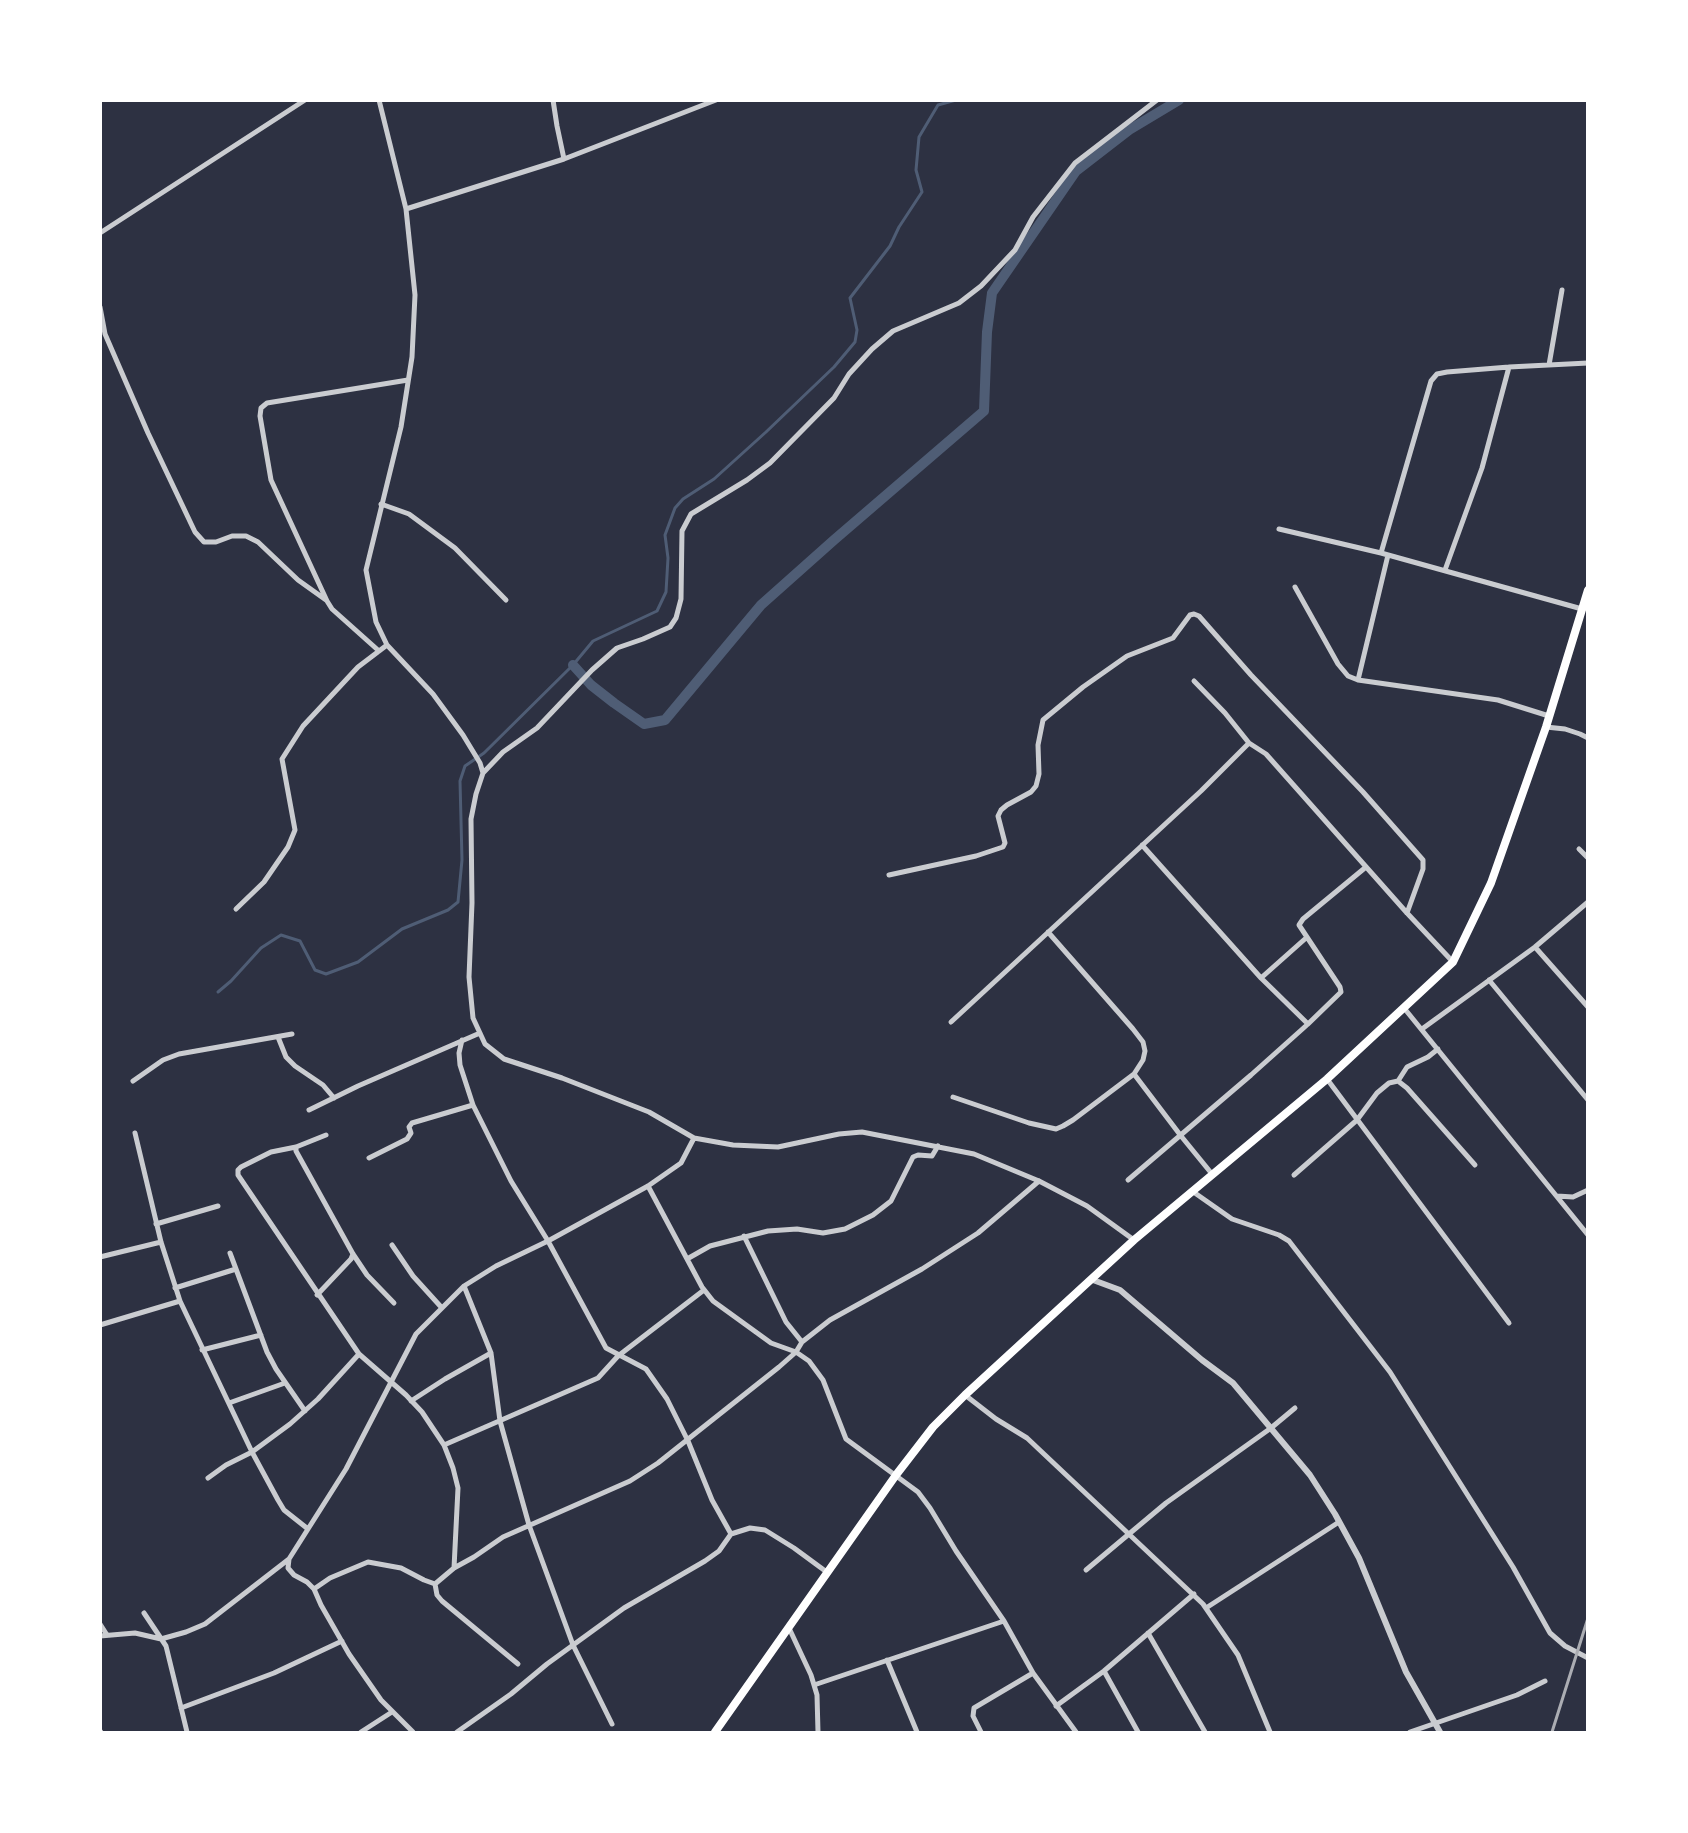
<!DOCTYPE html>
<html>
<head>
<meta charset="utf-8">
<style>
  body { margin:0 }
  #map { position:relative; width:1688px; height:1833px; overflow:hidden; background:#2d3142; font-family:"Noto Serif",serif }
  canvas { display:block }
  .frame { position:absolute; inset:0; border:102px solid #fff; pointer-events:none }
</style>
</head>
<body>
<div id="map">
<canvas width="1688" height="1833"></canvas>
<div class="frame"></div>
</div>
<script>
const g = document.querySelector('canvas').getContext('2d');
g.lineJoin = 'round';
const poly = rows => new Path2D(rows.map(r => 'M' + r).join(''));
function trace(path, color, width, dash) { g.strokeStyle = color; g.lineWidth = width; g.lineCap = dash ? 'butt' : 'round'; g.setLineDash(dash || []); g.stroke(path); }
trace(poly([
  [218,992,231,981,261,948,281,935,300,941,315,970,326,974,358,962,402,929,448,910,458,902,462,860,460,781,465,766,484,753,573,665,593,641,657,611,666,592,668,558,665,535,675,508,683,499,714,479,766,432,834,367,855,342,857,330,850,298,890,246,899,227,922,192,916,170,919,137,938,105,956,100]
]), '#4f5d75', 3);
trace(poly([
  [573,665,591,685,614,703,644,724,665,720,761,605,834,540,984,411,987,332,992,293,1076,171,1129,130,1179,100]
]), '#4f5d75', 10);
trace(poly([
  [379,100,406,209,415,295,412,357,401,427,366,570,376,622,387,645,433,694,463,735,480,763,483,773],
  [553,100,557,126,564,159],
  [406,209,564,159,716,100],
  [100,233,305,100],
  [100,307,105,334,148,433,195,532,204,542,216,542,232,536,246,536,258,542,298,580,326,600],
  [1549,365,1562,290],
  [381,504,409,514,455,548,506,600],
  [1279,529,1381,553,1582,609],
  [1381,553,1431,381,1437,374,1447,372,1509,367,1588,363],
  [1445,570,1482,468,1509,367],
  [1295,587,1338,664,1348,676,1358,680,1498,700,1549,716],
  [379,651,332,609,327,601,271,480,260,416,261,408,267,403,408,380],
  [1358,680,1388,555],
  [1194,681,1225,713,1249,743,1266,754,1407,913,1453,962],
  [1546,727,1565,729,1580,734,1588,738],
  [1142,845,1261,978,1308,1024],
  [1579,849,1588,858],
  [889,875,976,856,1003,847,1005,843,998,816,1001,810,1007,805,1031,792,1036,786,1039,774,1038,745,1043,720,1083,687,1127,656,1173,638,1190,615,1194,614,1199,616,1251,675,1363,792,1423,860,1423,869,1407,913],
  [236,909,264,882,288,847,295,830,282,759,303,726,358,667,387,645],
  [1535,947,1588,1007],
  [1261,978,1306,938],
  [1489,980,1588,1100],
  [1404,1008,1588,1235],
  [951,1022,1201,791,1249,743],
  [1422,1029,1535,947,1588,902],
  [278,1037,286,1057,295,1066,323,1085,334,1098],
  [462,1040,459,1053,460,1065,473,1105,511,1181,548,1241,606,1348,646,1369,667,1399,688,1441,712,1500,731,1534],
  [1134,1074,1181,1136,1212,1174],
  [1327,1079,1509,1323],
  [133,1081,163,1060,179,1054,292,1034],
  [1398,1081,1407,1067,1428,1057,1438,1049],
  [953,1097,1029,1123,1056,1129,1063,1126,1073,1120,1134,1074,1143,1060,1145,1051,1143,1042,1133,1029,1048,932],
  [309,1110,358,1086,480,1033],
  [135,1133,161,1242,180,1301,252,1452,278,1500,284,1510,308,1529],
  [326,1135,296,1147,271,1152,241,1167,238,1170,238,1175,359,1354,406,1395,422,1412,444,1445,453,1468,458,1488,454,1568],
  [296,1147,296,1151,353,1254,367,1275,394,1303],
  [369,1158,407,1139,411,1133,409,1127,412,1123,473,1105],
  [1294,1175,1357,1120,1377,1093,1389,1083,1398,1081,1407,1088,1475,1165],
  [1128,1180,1251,1075,1308,1024,1341,992,1340,987,1299,925,1303,919,1366,867],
  [648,1186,702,1287,713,1301,771,1343,796,1352,809,1361,823,1380,846,1439,918,1492,930,1508,956,1551,1004,1621,1033,1673,1076,1732],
  [1192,1191,1232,1219,1279,1235,1289,1241,1390,1372,1513,1567,1550,1633,1565,1646,1588,1658],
  [1557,1196,1573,1197,1588,1190],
  [156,1224,218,1206],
  [744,1236,786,1322,802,1342],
  [1134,1240,1087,1206,1039,1181,974,1154,862,1132,839,1134,778,1147,733,1145,694,1138,649,1112,562,1078,504,1059,485,1044,473,1018,469,977,472,903,471,819,476,794,483,773,503,752,537,728,592,670,617,648,643,639,670,627,676,618,681,599,682,531,691,514,747,480,770,463,834,398,849,374,872,349,893,331,959,303,981,286,1015,250,1033,217,1075,163,1157,100],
  [392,1245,413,1276,442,1308],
  [230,1253,267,1352,276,1369,305,1411],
  [100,1257,161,1242],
  [687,1259,710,1246,768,1231,797,1229,823,1233,845,1229,873,1215,891,1201,913,1157,918,1155,932,1156,938,1146],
  [464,1286,491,1353,500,1421,529,1525,573,1645,612,1724],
  [175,1288,236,1269],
  [317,1295,351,1259,353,1254],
  [100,1325,180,1301],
  [202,1350,261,1335],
  [965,1395,996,1419,1027,1438,1203,1604,1238,1655,1270,1732],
  [411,1401,445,1379,491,1353],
  [229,1403,285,1383],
  [444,1445,598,1378,618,1356,704,1290],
  [208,1478,226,1465,252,1452,290,1424,318,1399,359,1354],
  [1086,1570,1166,1503,1271,1428,1295,1408],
  [435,1584,454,1568,474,1557,503,1537,630,1481,658,1463,779,1367,796,1352,802,1342,830,1320,922,1269,978,1233,1039,1181],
  [435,1584,437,1595,442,1601,518,1664],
  [314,1589,330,1578,368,1562,401,1568,424,1580,435,1584],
  [1206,1608,1339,1522],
  [144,1613,166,1646,187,1732],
  [100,1624,107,1635],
  [789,1628,811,1675,817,1695,818,1732],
  [1148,1633,1205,1732],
  [100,1636,135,1633,161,1639,186,1632,205,1624,289,1559],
  [887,1660,917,1732],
  [1104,1671,1138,1732],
  [814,1685,1004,1621],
  [1056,1706,1104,1671,1194,1594],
  [181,1708,274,1673,342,1641],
  [100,1731,101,1732],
  [361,1732,392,1712],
  [413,1732,381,1700,349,1654,321,1605,314,1589,307,1582,294,1575,288,1568,289,1559,346,1469,416,1334,464,1286,496,1266,548,1241,648,1186,681,1163,694,1138],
  [457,1732,511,1694,547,1664,624,1608,705,1561,719,1551,731,1534,750,1528,765,1530,794,1548,828,1573],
  [981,1732,973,1716,974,1708,1033,1673],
  [1410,1732,1517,1695,1545,1681]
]), '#caccd0', 5);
trace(poly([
  [1093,1280,1120,1290,1202,1360,1233,1383,1310,1475,1335,1514,1359,1558,1406,1672,1440,1732]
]), '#caccd0', 6);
trace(poly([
  [715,1732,896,1475,933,1427,965,1395,1134,1240,1327,1079,1453,962,1491,883,1546,727,1588,590]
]), '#fff', 8);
trace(poly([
  [1552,1732,1588,1618]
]), '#abadb3', 3);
</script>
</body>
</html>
